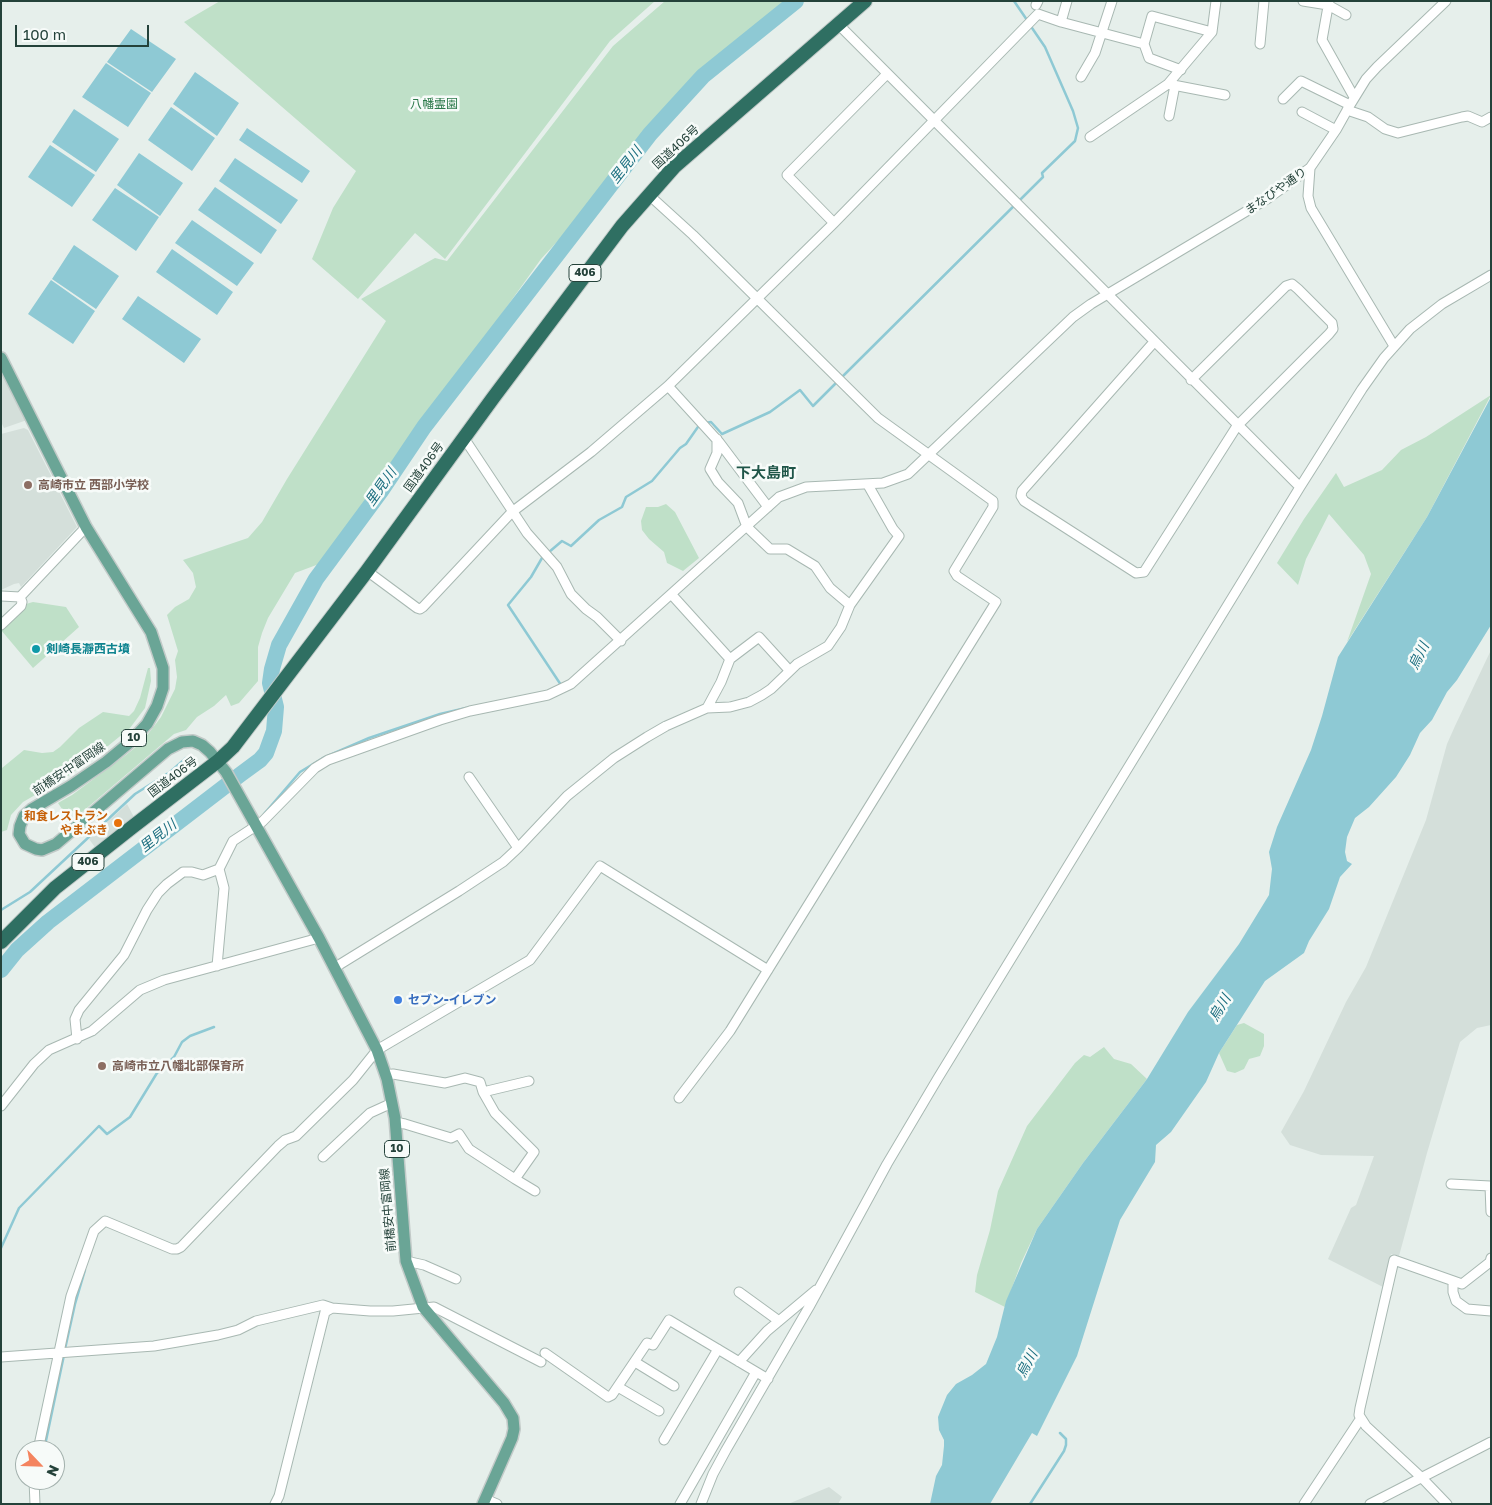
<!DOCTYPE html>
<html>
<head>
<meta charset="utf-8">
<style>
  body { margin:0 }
  #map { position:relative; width:1492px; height:1505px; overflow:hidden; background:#e6efeb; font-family:"Golos Text",sans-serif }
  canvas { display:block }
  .frame { position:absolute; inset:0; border:2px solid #24423a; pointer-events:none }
  .north { position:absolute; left:15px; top:1440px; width:50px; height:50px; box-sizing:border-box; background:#f7fbf9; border:1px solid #a3b1ad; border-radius:50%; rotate:114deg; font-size:14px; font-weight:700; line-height:20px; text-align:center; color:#24423a }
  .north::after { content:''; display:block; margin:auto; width:18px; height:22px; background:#f4845f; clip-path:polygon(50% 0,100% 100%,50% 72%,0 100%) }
  .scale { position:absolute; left:15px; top:25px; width:134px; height:22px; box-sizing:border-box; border:2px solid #24423a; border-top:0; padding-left:6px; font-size:15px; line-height:18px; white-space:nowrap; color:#24423a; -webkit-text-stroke:4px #f7fbf9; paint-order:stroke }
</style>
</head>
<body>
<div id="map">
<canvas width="1492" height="1505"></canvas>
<div class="frame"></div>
<div class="north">N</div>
<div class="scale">100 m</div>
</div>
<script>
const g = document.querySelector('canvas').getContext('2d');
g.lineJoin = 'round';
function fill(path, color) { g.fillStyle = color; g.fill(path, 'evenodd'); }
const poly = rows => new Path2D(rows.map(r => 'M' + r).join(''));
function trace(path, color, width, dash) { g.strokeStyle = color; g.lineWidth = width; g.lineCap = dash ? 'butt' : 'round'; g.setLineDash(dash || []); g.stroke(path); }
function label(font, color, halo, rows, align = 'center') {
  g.font = font + ' "Golos Text","Noto Sans JP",sans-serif'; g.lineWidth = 5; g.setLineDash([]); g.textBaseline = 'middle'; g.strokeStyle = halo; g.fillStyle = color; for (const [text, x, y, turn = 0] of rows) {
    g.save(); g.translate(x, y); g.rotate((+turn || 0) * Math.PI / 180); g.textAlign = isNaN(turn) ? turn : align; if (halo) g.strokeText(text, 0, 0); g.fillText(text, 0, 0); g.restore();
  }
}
fill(poly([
  [1,371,27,420,4,428,1,422],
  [24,428,28,430,77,527,21,587,19,583,14,584,1,590,1,434],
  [1491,650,1491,1025,1477,1028,1460,1042,1427,1153,1399,1256,1391,1254,1383,1287,1328,1259,1351,1208,1356,1205,1374,1156,1321,1155,1290,1145,1281,1132,1304,1091,1346,1002,1366,967,1426,820,1447,744,1455,726],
  [127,804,135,819,97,850,89,839],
  [829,1487,842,1497,838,1504,788,1504]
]), '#d4dfda');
fill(poly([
  [220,1,655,1,610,41,445,259,415,233,358,299,312,259,333,208,356,171,184,22],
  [665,1,784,1,705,70,675,106,640,142,616,178,541,259,458,375,403,461,372,500,319,564,295,573,268,618,262,633,258,647,258,681,239,703,231,706,226,695,214,706,197,717,186,730,174,734,81,813,62,809,58,803,72,795,126,755,142,742,161,717,175,689,177,677,175,660,178,651,167,615,175,607,189,599,196,587,193,573,183,560,248,538,262,522,287,479,386,321,361,299,435,258,447,261,613,46],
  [1491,395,1427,517,1347,642,1371,574,1364,555,1329,514,1306,559,1298,585,1277,563,1304,519,1336,473,1344,487,1382,470,1401,450,1426,437],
  [666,504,675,512,699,558,683,571,667,563,664,552,649,539,642,530,641,521,646,507,658,507],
  [33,602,66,607,79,627,33,668,1,630,1,628,26,604],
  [148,668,150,668,151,681,145,708,130,728,108,746,68,776,23,802,11,815,7,830,1,832,2,768,24,750,42,753,53,752,60,747,79,728,103,712,129,716,134,711,140,698],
  [1244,1023,1264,1034,1264,1046,1260,1056,1249,1059,1244,1069,1235,1073,1227,1071,1219,1053,1237,1025],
  [1104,1047,1114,1059,1131,1064,1147,1079,1083,1163,1037,1229,1021,1263,1005,1307,975,1292,977,1275,990,1230,998,1191,1027,1126,1075,1063,1084,1055,1090,1057]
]), '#bfe0c8');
fill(poly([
  [131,29,176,59,152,92,107,62],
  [106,63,151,93,128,127,82,97],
  [195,72,239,103,217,136,173,104],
  [171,107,215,138,192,171,148,140],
  [74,109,119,139,96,172,52,142],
  [247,128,310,171,302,183,239,140],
  [50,145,95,175,72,207,28,177],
  [139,153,183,183,160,216,117,185],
  [235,158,298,200,281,224,219,181],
  [215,187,277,230,261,254,198,210],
  [115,188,159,217,136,251,92,220],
  [192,220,254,263,237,286,175,243],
  [74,245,119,276,96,309,52,279],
  [172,249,233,292,217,315,156,272],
  [51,280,95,311,73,344,28,314],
  [138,296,201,339,184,363,122,319],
  [1491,397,1491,625,1457,680,1447,692,1432,720,1420,733,1410,755,1396,777,1369,807,1355,818,1347,837,1345,852,1347,861,1352,864,1340,877,1329,909,1309,941,1304,953,1265,981,1219,1053,1206,1082,1171,1132,1156,1145,1155,1162,1120,1220,1077,1356,1037,1436,1032,1433,990,1504,930,1504,936,1476,942,1465,944,1446,944,1440,939,1430,938,1417,947,1395,956,1384,972,1375,986,1364,997,1337,1006,1301,1037,1229,1083,1163,1147,1079,1188,1012,1239,944,1269,895,1272,869,1269,852,1277,827,1311,750,1322,716,1338,657,1427,517]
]), '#8ec9d4');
trace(poly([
  [1014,1,1027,20],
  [841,378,1043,177,1042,173,1075,141,1078,128,1073,111,1045,47,1030,25],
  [705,423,711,422,722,434,770,412,800,390,813,406,837,382],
  [559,686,561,685,508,605,531,577,542,558,562,541,571,546,599,520,622,507,626,497,652,481,680,448,686,444,700,424],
  [264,814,300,772,323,758,369,738,440,714,466,708],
  [1,910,30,892,135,794,170,772,186,758],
  [1,1248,19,1208,99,1126,107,1134,130,1117,157,1073,174,1057,182,1042,190,1036,214,1027],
  [65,1349,75,1304,85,1270],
  [44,1450,64,1355],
  [38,1488,39,1480],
  [1030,1504,1064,1451,1066,1445,1066,1439,1060,1433]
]), '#8ec9d4', 2.5);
trace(poly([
  [1,970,17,950,48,922,241,774,260,760,266,753,274,731,276,707,270,683,272,669,279,645,316,579,381,491,424,427,650,134,703,76,796,1]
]), '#8ec9d4', 16);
const minor = poly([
  [1303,1,1328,5,1346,15],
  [1329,1,1322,40,1354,97],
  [1036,5,1038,1],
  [1061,22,1144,44,1152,16,1212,32,1216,1],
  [839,25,1300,487],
  [1212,32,1168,84,1225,95],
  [1144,44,1149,58,1181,70],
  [1260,44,1264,1],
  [1081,77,1095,53,1112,1],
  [1283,99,1301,81,1350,105],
  [1347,110,1368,117,1385,129,1398,133,1462,117,1468,116,1482,122,1491,117],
  [1302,112,1336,130],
  [1169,116,1175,85],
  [1090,137,1168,84],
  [1310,168,1308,196,1311,208,1394,346],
  [649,195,693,235,878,418,993,501,993,507,954,571,957,576,996,602,730,1031,679,1098],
  [834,223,787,175,887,74],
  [1154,342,1022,491,1021,496,1024,501,1136,573,1144,572,1237,426,1329,334,1333,329,1332,323,1298,289,1292,284,1286,286,1191,380],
  [668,386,719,442,768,507],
  [464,438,527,533,557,567,571,594,586,609,597,617,621,641],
  [717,439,717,453,710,469,718,482,738,503,747,527,770,549,787,549,815,566,830,588,850,605],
  [367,571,417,608,420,609,423,607,512,512,591,452,668,386,834,223,1038,14,1061,22,1067,1],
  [672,595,730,659],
  [1,596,20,597,86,527],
  [1,625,21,606,22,602,20,597],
  [707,708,721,682,730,659,759,637,789,670],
  [469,777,518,848],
  [217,966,224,888,219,869],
  [334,968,459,891,503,862,518,848,567,796,614,758,647,737,666,726,707,708,730,707,749,702,762,695,771,689,797,664,828,646,841,627,850,605,899,536,893,529,868,485],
  [77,1039,75,1019,79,1010,124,955,147,910,158,893,167,884,183,872,192,872,203,875,219,869,233,841,262,822,315,768,328,760,440,720,470,711,548,695,571,684,779,497,806,487,883,483,908,474,1073,317,1091,304,1267,199,1310,168,1336,130,1350,105,1366,79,1377,67,1446,1],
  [386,1075,393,1074,445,1083,465,1078,480,1082,483,1092],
  [529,1081,483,1092,495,1113,534,1152,515,1179,535,1191],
  [1,1106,34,1064,49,1050,92,1031,140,990,164,980,319,938],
  [395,1122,405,1124,451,1138,459,1134,469,1149,515,1179],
  [323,1157,370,1113,392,1103],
  [1451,1184,1490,1186,1491,1212],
  [406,1261,424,1265,456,1279],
  [1453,1281,1453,1292,1456,1301,1467,1309,1491,1311],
  [739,1292,779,1321],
  [545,1353,608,1397,612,1395,647,1343,653,1345,669,1320,768,1379],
  [1,1357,154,1346,218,1335,238,1330,256,1321,323,1305,332,1308,370,1311,393,1311,434,1307,541,1362],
  [635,1362,674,1386],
  [739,1362,767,1331,816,1290],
  [618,1387,659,1411],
  [664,1440,718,1349],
  [38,1450,71,1296,94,1231,105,1221,172,1249,177,1249,181,1247,278,1146,285,1140,296,1136,353,1080,377,1050,530,960,600,866,768,970],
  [34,1480,35,1504],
  [485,1499,497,1504],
  [275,1504,279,1496,325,1312,332,1308],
  [680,1504,756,1372],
  [701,1504,713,1474,726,1450,809,1307,887,1164,938,1078,1300,487,1362,389,1384,358,1410,329,1442,304,1491,275],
  [1304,1504,1361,1418],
  [1370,1504,1491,1442],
  [1447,1504,1422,1478,1366,1426,1359,1415,1360,1408,1394,1260,1462,1284,1490,1262,1491,1258]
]);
const major = poly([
  [1,358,86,527,151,632,163,668,163,688,157,706,147,724,129,743,106,762,71,786,32,809,24,816,20,826,19,834,25,844,36,849,42,850,56,844,168,749,182,742,193,741,202,745,210,752,226,772,319,938,377,1050,387,1079,395,1118,406,1261,423,1307,504,1403,513,1418,514,1429,512,1438,483,1504]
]);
const highway = poly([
  [1,942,55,888,131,828,218,761,233,747,367,571,493,398,622,226,674,167,865,1]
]);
trace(minor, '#a8b8b2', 11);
trace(major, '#c2cac8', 14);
trace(highway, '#c2cac8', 16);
trace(minor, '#fff', 9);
trace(major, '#6aa596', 11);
trace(highway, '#2f6f62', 14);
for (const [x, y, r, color] of [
  [28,485,5,"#8d6e63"],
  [36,649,5,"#0f9aa8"],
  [118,823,5,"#e8710a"],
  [398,1000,5,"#3f7fe0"],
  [102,1066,5,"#8d6e63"]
]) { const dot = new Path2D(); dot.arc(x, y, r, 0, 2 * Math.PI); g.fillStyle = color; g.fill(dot); trace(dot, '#f7fbf9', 2); }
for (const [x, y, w] of [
  [585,273,32],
  [134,738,25],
  [88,862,32],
  [397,1149,25]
]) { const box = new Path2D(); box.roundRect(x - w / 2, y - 8.5, w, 17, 4); g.fillStyle = '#f7fbf9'; g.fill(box); trace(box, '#24423a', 1); }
label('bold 11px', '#24423a', null, [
  ["406",585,273],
  ["10",134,738],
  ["406",88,862],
  ["10",397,1149]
]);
label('12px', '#2d7a4b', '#f7fbf9', [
  ["八幡霊園",434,104]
]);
label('12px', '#24423a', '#f7fbf9', [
  ["国道406号",676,147,-43],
  ["まなびや通り",1276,191,-35],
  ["国道406号",424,467,-54],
  ["前橋安中富岡線",69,769,-34],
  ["国道406号",173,777,-37],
  ["前橋安中富岡線",388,1210,-95]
]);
label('bold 12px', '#785e54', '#f7fbf9', [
  ["高崎市立 西部小学校",38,485],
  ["高崎市立八幡北部保育所",112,1066]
], 'left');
label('bold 12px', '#0d838f', '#f7fbf9', [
  ["剣崎長瀞西古墳",46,649]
], 'left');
label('bold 12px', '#c56008', '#f7fbf9', [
  ["和食レストラン",108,816],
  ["やまぶき",108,830]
], 'right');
label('bold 12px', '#366cbe', '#f7fbf9', [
  ["セブン-イレブン",408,1000]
], 'left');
label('italic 14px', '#1c6f80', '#f7fbf9', [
  ["里見川",626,165,-52],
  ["里見川",381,487,-55],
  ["烏川",1419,656,-64],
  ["里見川",158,836,-38],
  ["烏川",1220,1008,-59],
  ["烏川",1027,1364,-62]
]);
label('bold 15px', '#1f5548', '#f7fbf9', [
  ["下大島町",766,473]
]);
</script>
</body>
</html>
